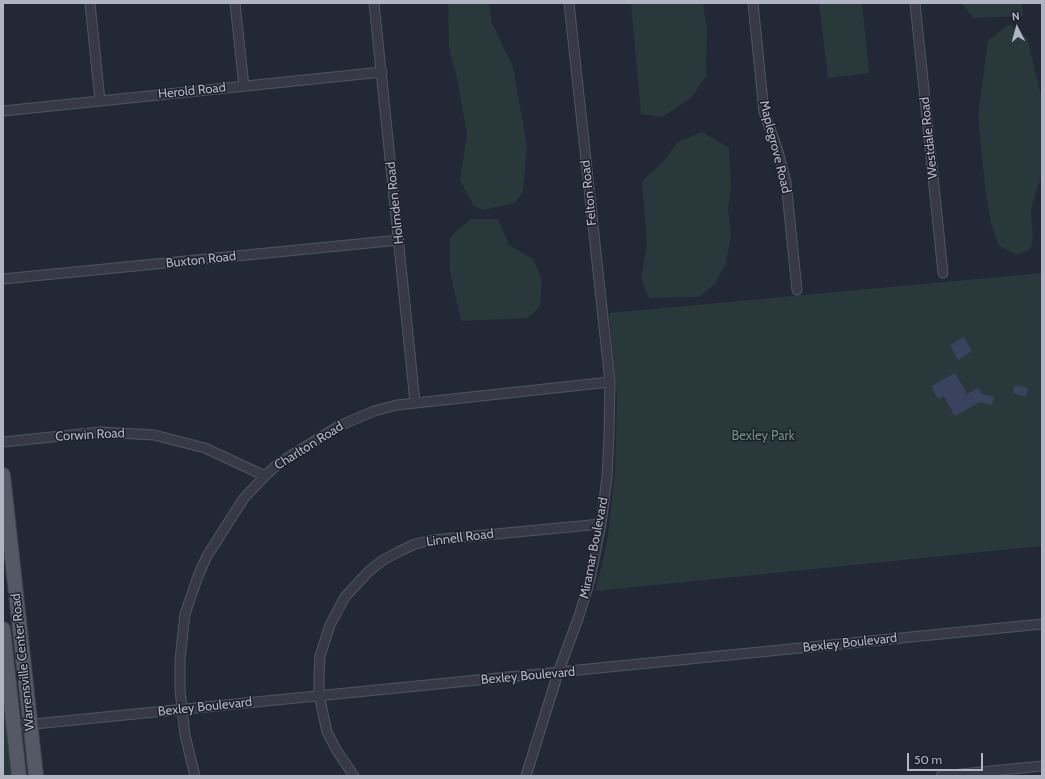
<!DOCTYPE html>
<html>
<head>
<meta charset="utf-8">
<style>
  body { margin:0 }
  #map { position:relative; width:1045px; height:779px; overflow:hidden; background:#232836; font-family:Cabin,sans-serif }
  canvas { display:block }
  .frame { position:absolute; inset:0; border:4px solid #b1b5c3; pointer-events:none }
  .north { position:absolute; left:997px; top:8px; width:40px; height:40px; -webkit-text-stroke:3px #1c1f2b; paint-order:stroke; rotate:354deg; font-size:11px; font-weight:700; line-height:16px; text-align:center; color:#b1b5c3 }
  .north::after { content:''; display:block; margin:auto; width:14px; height:18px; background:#b1b5c3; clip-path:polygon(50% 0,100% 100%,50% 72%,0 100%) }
  .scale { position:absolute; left:907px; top:753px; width:76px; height:18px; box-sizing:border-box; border:2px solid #b1b5c3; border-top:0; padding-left:5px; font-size:12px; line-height:14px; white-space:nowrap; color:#b1b5c3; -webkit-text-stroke:3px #1c1f2b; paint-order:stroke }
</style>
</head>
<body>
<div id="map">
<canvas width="1045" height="779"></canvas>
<div class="frame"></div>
<div class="north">N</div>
<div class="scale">50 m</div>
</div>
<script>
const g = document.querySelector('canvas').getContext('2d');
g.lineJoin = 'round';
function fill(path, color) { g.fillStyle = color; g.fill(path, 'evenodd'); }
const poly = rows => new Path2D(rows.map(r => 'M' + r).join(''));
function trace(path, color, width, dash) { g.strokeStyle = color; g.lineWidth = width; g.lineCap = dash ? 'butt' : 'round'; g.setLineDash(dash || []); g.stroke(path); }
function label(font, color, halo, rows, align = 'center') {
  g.font = font + ' Cabin,sans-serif'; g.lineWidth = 3; g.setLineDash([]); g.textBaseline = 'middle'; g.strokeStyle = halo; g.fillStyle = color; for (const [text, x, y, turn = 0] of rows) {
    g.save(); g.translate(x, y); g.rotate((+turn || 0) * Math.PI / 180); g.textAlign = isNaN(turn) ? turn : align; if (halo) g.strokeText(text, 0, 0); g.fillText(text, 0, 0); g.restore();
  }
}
fill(poly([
  [448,3,489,3,491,21,513,67,527,146,523,191,515,203,483,210,474,206,460,180,467,134,457,78,449,49],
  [631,3,703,3,707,29,706,76,692,97,662,117,641,114],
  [819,3,862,3,869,73,828,78],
  [962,3,1022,3,1023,16,973,18],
  [1010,24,1027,38,1042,99,1042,173,1031,209,1033,239,1030,249,1017,255,999,246,991,223,986,195,978,117,988,40],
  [702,132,729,148,731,187,728,209,731,236,726,262,715,284,699,297,649,298,641,278,647,245,642,181,662,163,678,142],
  [471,219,498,219,509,245,533,259,542,279,540,306,528,318,461,321,450,271,450,237],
  [1042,273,1042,546,595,591,602,565,608,535,615,469,617,397,609,313],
  [3,629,19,776,3,776]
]), '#29383b');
fill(poly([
  [964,337,972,351,958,360,950,345],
  [955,373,967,394,978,388,982,394,994,397,992,405,980,402,955,416,944,396,938,399,931,386],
  [1015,385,1028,388,1026,397,1013,393]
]), '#3a435d');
const street = poly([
  [90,3,100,101],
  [235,3,244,86],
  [374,3,415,402],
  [753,3,764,112,778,151,786,182,797,290],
  [915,3,943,273],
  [3,111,382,72],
  [3,279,399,240],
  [3,442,100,432,154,435,205,448,265,476],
  [14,726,1042,624],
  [195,776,185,735,180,690,180,660,185,614,198,576,207,556,244,498,265,476,279,463,339,426,374,411,397,405,610,382],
  [354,776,337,751,327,732,319,695,319,675,320,656,330,625,345,597,368,572,383,560,400,551,415,544,433,540,601,524],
  [526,776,558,673,579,616,590,580,601,524,607,477,609,436,610,382,569,3],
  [941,776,1042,766]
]);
const primary = poly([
  [3,475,36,776],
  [3,629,19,776]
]);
trace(street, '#515561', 11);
trace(primary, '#404350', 16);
trace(street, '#373a46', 9);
trace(primary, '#555966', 14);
label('13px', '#b1b5c3', '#1c1f2b', [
  ["Herold Road",192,91,-6],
  ["Westdale Road",929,138,-96],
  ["Maplegrove Road",775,147,76],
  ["Felton Road",589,193,-96],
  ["Holmden Road",395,203,-96],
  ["Buxton Road",201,260,-6],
  ["Corwin Road",90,435,-3],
  ["Charlton Road",309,446,-32],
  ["Linnell Road",460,538,-7],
  ["Miramar Boulevard",594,548,-79],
  ["Bexley Boulevard",850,643,-6],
  ["Warrensville Center Road",23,662,-96],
  ["Bexley Boulevard",528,676,-5],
  ["Bexley Boulevard",205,707,-6]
]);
label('13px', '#6c907b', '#1c1f2b', [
  ["Bexley Park",763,436]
]);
</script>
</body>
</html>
